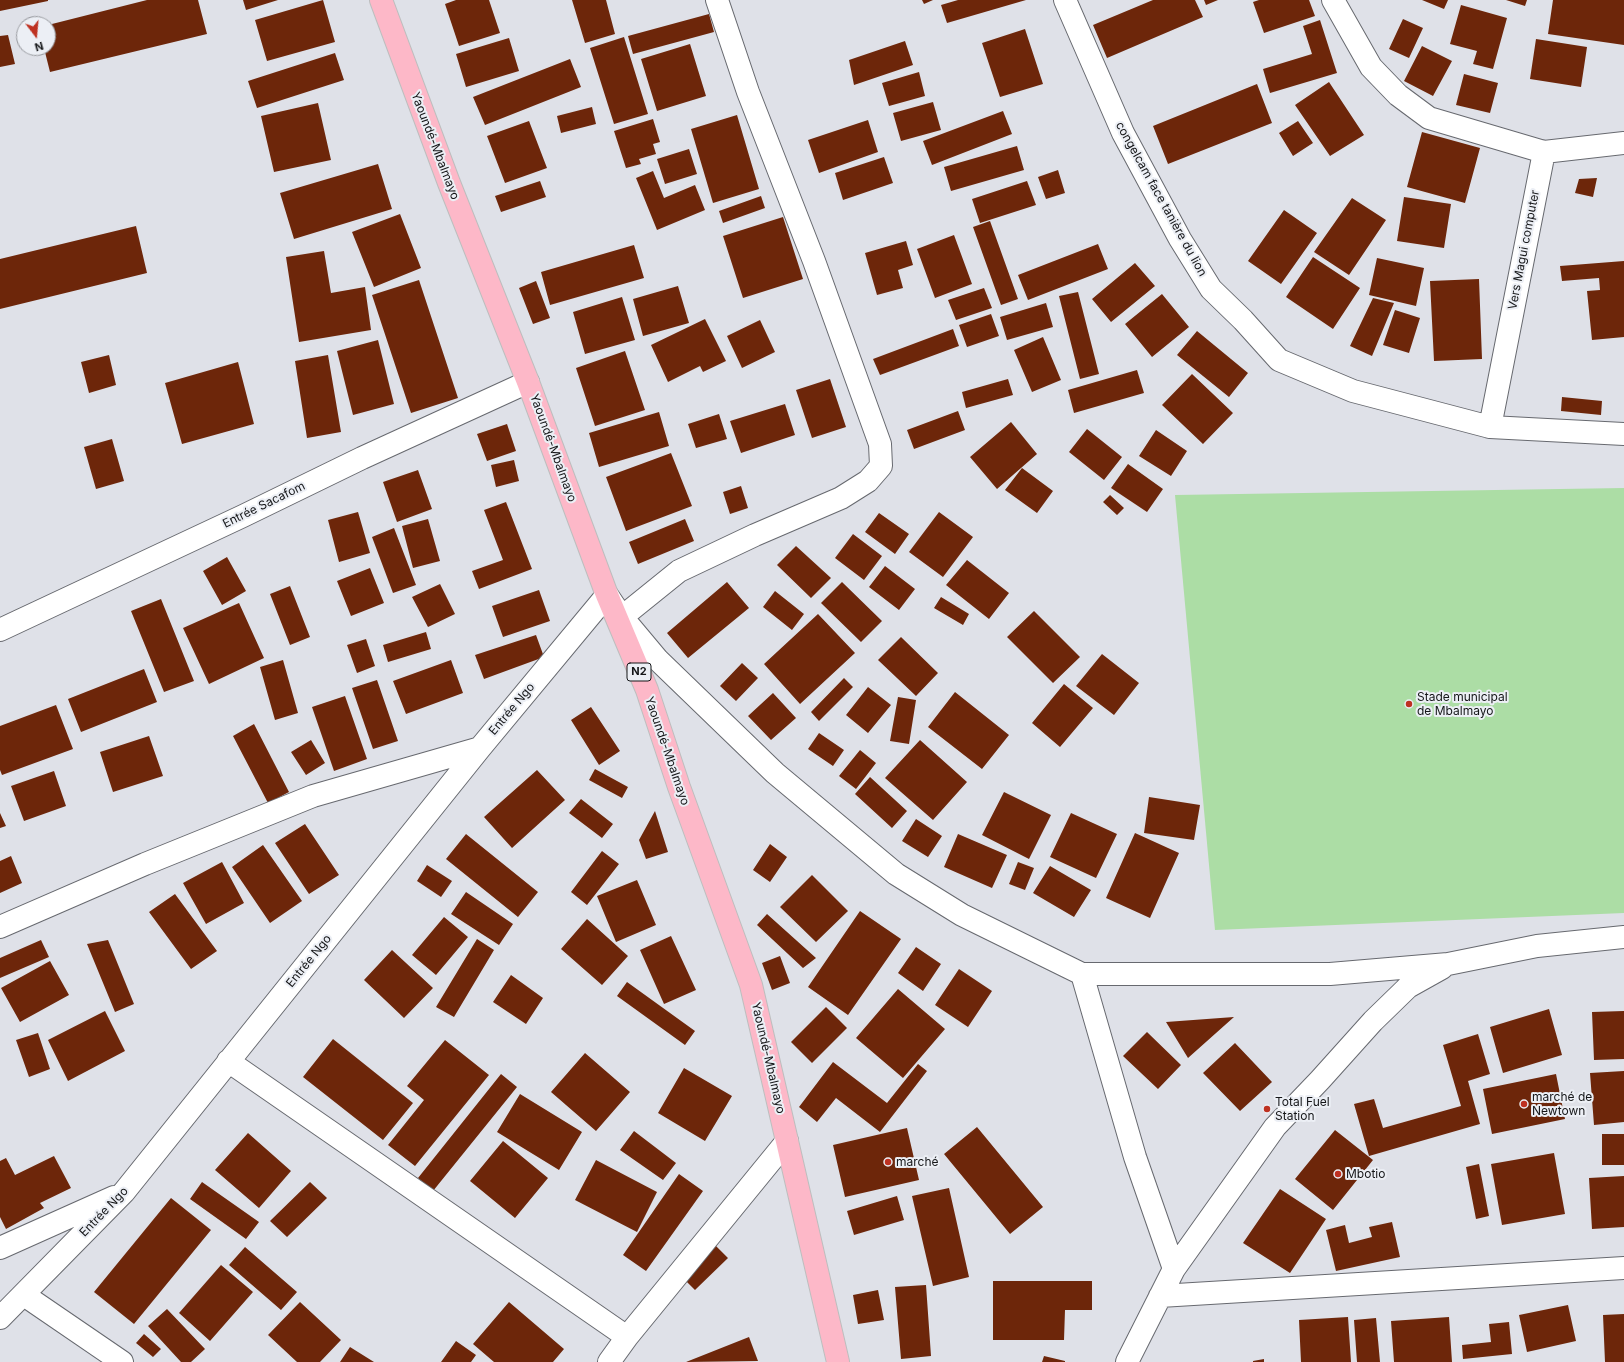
<!DOCTYPE html>
<html>
<head>
<meta charset="utf-8">
<style>
  body { margin:0 }
  #map { position:relative; width:1624px; height:1362px; overflow:hidden; background:#dfe1e8; font-family:Inter,sans-serif }
  canvas { display:block }
  .north { position:absolute; left:16px; top:16px; width:40px; height:40px; box-sizing:border-box; background:#eceff5; border:1px solid #96989d; border-radius:50%; rotate:164deg; font-size:11px; font-weight:700; line-height:16px; text-align:center; color:#151618 }
  .north::after { content:''; display:block; margin:auto; width:14px; height:18px; background:#be3121; clip-path:polygon(50% 0,100% 100%,50% 72%,0 100%) }
</style>
</head>
<body>
<div id="map">
<canvas width="1624" height="1362"></canvas>
<div class="north">N</div>
</div>
<script>
const g = document.querySelector('canvas').getContext('2d');
g.lineJoin = 'round';
function fill(path, color) { g.fillStyle = color; g.fill(path, 'evenodd'); }
const poly = rows => new Path2D(rows.map(r => 'M' + r).join(''));
function trace(path, color, width, dash) { g.strokeStyle = color; g.lineWidth = width; g.lineCap = dash ? 'butt' : 'round'; g.setLineDash(dash || []); g.stroke(path); }
function label(font, color, halo, rows, align = 'center') {
  g.font = font + ' Inter,sans-serif'; g.lineWidth = 4; g.setLineDash([]); g.textBaseline = 'middle'; g.strokeStyle = halo; g.fillStyle = color; for (const [text, x, y, turn = 0] of rows) {
    g.save(); g.translate(x, y); g.rotate((+turn || 0) * Math.PI / 180); g.textAlign = isNaN(turn) ? turn : align; if (halo) g.strokeText(text, 0, 0); g.fillText(text, 0, 0); g.restore();
  }
}
fill(poly([
  [1624,488,1624,913,1215,930,1175,495]
]), '#acdda5');
fill(poly([
  [0,0,48,0,48,1,0,11],
  [147,0,198,0,207,34,50,72,44,48,48,48,48,25],
  [243,0,278,0,246,10],
  [323,0,335,42,267,61,255,20],
  [456,0,489,0,500,33,459,46,445,4],
  [572,0,606,0,615,34,585,43],
  [922,0,933,0,924,4],
  [958,0,1026,0,947,23,941,5],
  [1153,0,1195,0,1203,17,1107,58,1093,25],
  [1204,0,1218,0,1206,5],
  [1259,0,1309,0,1315,16,1264,33,1253,2],
  [1422,0,1448,0,1444,9],
  [1506,0,1527,0,1525,6],
  [1553,0,1624,0,1624,45,1548,34],
  [1461,5,1507,18,1493,69,1473,64,1477,51,1450,44],
  [709,14,714,32,633,54,628,36],
  [1403,19,1423,28,1409,58,1389,49],
  [1320,20,1337,73,1270,93,1263,69,1312,54,1303,26],
  [1025,29,1043,84,1000,97,982,43],
  [8,35,15,64,0,67,0,36],
  [624,37,648,114,614,124,590,48],
  [509,38,519,71,466,87,456,54],
  [1536,39,1587,47,1581,87,1530,79],
  [905,41,913,65,854,85,849,60],
  [690,44,706,96,657,111,641,59],
  [1422,46,1452,61,1433,96,1404,81],
  [335,53,344,80,257,108,248,81],
  [570,59,581,87,485,125,473,97],
  [919,72,925,96,889,106,882,83],
  [1464,74,1498,83,1490,113,1456,105],
  [1329,82,1364,135,1330,156,1295,105],
  [1257,84,1272,123,1168,164,1153,126],
  [933,102,941,130,901,141,893,113],
  [318,103,331,160,274,172,261,116],
  [592,107,596,124,561,133,557,116],
  [1003,111,1012,134,932,165,923,141],
  [737,115,759,189,713,203,691,129],
  [653,119,660,142,653,144,656,154,639,159,641,164,626,168,614,131],
  [868,120,878,152,819,173,808,140],
  [529,121,547,168,505,183,487,136],
  [1298,121,1313,143,1293,156,1279,133],
  [1422,132,1480,148,1465,203,1407,187],
  [1017,146,1024,170,951,191,944,167],
  [689,149,697,174,665,184,657,159],
  [884,157,893,183,843,200,835,173],
  [378,164,392,209,294,239,280,193],
  [1058,170,1065,193,1046,199,1038,177],
  [653,171,664,198,695,185,705,210,657,230,636,178],
  [1597,178,1593,197,1575,193,1579,179],
  [540,181,546,197,501,212,495,196],
  [1027,181,1036,205,980,223,972,199],
  [761,196,765,208,723,223,719,211],
  [1404,197,1451,204,1444,248,1397,241],
  [1352,198,1386,220,1349,275,1314,252],
  [1284,210,1317,233,1281,284,1248,261],
  [400,214,421,268,374,287,352,232],
  [783,217,803,279,743,298,723,236],
  [990,221,1018,299,1001,305,973,227],
  [136,226,147,273,0,309,0,259],
  [954,235,972,284,935,298,917,249],
  [906,241,913,265,898,270,903,288,877,295,865,253],
  [1098,244,1108,269,1028,300,1018,275],
  [634,245,644,278,550,305,541,272],
  [324,251,331,293,365,287,371,330,299,342,286,257],
  [1313,257,1360,288,1333,329,1286,297],
  [1377,258,1424,268,1416,306,1369,295],
  [1624,261,1624,337,1592,340,1587,291,1600,290,1599,278,1562,281,1560,266],
  [1135,263,1155,286,1111,322,1092,299],
  [1479,279,1482,359,1434,361,1430,281],
  [419,280,458,398,411,413,372,295],
  [536,281,550,318,533,324,519,288],
  [678,286,689,323,643,336,633,299],
  [984,288,992,308,956,320,948,300],
  [1078,292,1099,374,1080,379,1059,296],
  [1162,294,1189,327,1152,357,1125,324],
  [622,297,635,340,585,354,573,312],
  [1373,298,1394,303,1372,356,1350,346],
  [1046,303,1053,327,1007,340,1000,317],
  [1395,310,1420,318,1409,353,1383,345],
  [991,314,999,336,967,347,959,325],
  [705,319,726,361,703,372,700,366,668,382,651,345],
  [760,320,775,352,742,368,727,336],
  [953,329,959,346,880,375,873,359],
  [1197,331,1248,373,1229,397,1177,355],
  [1043,337,1061,380,1032,392,1014,350],
  [378,340,394,404,353,415,337,351],
  [625,351,645,410,595,426,576,368],
  [109,355,116,385,89,393,81,362],
  [328,355,341,432,307,438,295,361],
  [238,362,254,424,182,444,165,383],
  [1137,370,1144,393,1074,413,1068,390],
  [1192,374,1233,413,1203,444,1162,405],
  [830,379,846,427,812,438,796,390],
  [1008,379,1013,395,966,408,962,392],
  [1562,397,1602,401,1601,415,1561,411],
  [785,404,795,435,741,453,730,421],
  [958,411,965,430,914,449,907,430],
  [659,412,669,446,599,467,589,433],
  [719,414,727,439,696,448,688,424],
  [1011,422,1037,454,997,489,970,457],
  [507,424,516,451,487,461,477,434],
  [1087,429,1122,457,1104,480,1069,452],
  [1156,430,1187,451,1171,476,1139,456],
  [112,439,124,481,96,489,84,447],
  [671,453,692,506,626,531,606,477],
  [514,460,519,481,496,487,491,465],
  [1128,464,1163,489,1147,512,1111,488],
  [1022,468,1053,491,1037,513,1005,490],
  [418,470,432,509,397,522,383,482],
  [741,486,748,508,730,514,723,492],
  [1110,495,1124,508,1117,515,1103,502],
  [506,502,532,569,479,589,472,571,503,560,484,510],
  [358,512,370,553,339,562,328,520],
  [939,512,973,537,943,577,909,552],
  [879,513,909,534,895,554,865,532],
  [428,519,440,561,413,568,402,526],
  [685,519,694,541,638,564,629,542],
  [394,528,416,585,393,593,372,537],
  [853,534,882,556,864,580,835,558],
  [796,546,831,578,811,598,777,565],
  [227,557,246,591,222,605,203,571],
  [967,560,1009,593,989,619,946,585],
  [885,566,915,589,899,610,869,587],
  [370,568,384,603,351,616,337,581],
  [727,582,749,608,688,658,667,633],
  [842,582,882,621,861,642,821,603],
  [440,584,455,614,428,627,412,597],
  [290,586,310,637,290,645,270,594],
  [539,590,550,621,503,637,492,606],
  [775,591,804,614,792,630,763,607],
  [941,597,969,614,963,625,934,608],
  [161,599,194,681,164,692,131,611],
  [239,603,264,658,209,684,183,628],
  [1034,611,1080,657,1053,683,1007,637],
  [818,614,855,653,800,704,764,664],
  [426,632,431,649,388,662,383,645],
  [536,635,544,657,484,679,475,655],
  [901,637,938,673,916,696,878,660],
  [366,639,375,666,357,673,347,645],
  [1102,654,1139,683,1114,715,1076,686],
  [283,660,298,713,275,720,260,667],
  [451,660,463,693,406,714,393,681],
  [742,663,758,678,736,701,720,686],
  [144,669,157,702,81,732,68,699],
  [844,678,853,687,819,721,811,712],
  [377,680,398,741,373,749,352,688],
  [1064,684,1093,708,1060,747,1032,723],
  [868,687,891,705,868,733,846,715],
  [955,692,1009,735,982,769,928,727],
  [773,693,796,718,771,740,748,716],
  [345,696,367,759,334,771,312,707],
  [898,697,916,700,909,744,890,741],
  [56,705,73,749,2,775,0,770,0,726],
  [591,707,620,751,599,765,571,720],
  [254,724,289,792,268,803,233,736],
  [819,733,844,750,833,766,808,749],
  [149,736,163,776,113,792,100,752],
  [311,740,325,763,306,775,291,752],
  [920,740,967,782,933,820,885,778],
  [860,750,876,763,856,789,839,776],
  [595,769,628,787,622,798,589,780],
  [537,770,565,800,512,848,484,817],
  [54,771,66,806,24,821,11,786],
  [870,777,907,811,892,828,855,794],
  [1004,792,1051,815,1029,859,982,835],
  [1149,797,1200,805,1194,840,1144,833],
  [581,799,613,824,602,838,569,813],
  [655,811,668,852,646,859,639,840],
  [0,813,6,826,0,828],
  [1071,813,1117,834,1096,878,1050,857],
  [916,819,942,836,928,857,902,841],
  [305,824,339,875,309,894,275,843],
  [1135,833,1179,853,1150,918,1106,898],
  [466,834,538,892,518,917,446,859],
  [958,834,1007,855,992,888,944,867],
  [770,844,787,857,770,882,753,870],
  [263,845,302,901,270,923,232,867],
  [602,851,619,864,587,905,571,892],
  [11,856,22,883,0,893,0,861],
  [222,862,244,903,206,924,183,883],
  [1018,862,1034,868,1025,890,1009,884],
  [427,865,452,881,441,897,417,881],
  [1050,866,1091,890,1074,917,1033,893],
  [812,875,848,911,816,942,780,907],
  [637,880,656,925,616,942,597,896],
  [466,892,513,924,499,945,451,914],
  [175,894,217,951,191,969,149,912],
  [860,911,901,939,848,1015,808,987],
  [767,914,816,958,803,968,757,925],
  [444,917,468,937,436,975,412,955],
  [587,919,628,956,602,985,561,949],
  [671,936,696,990,664,1004,640,950],
  [477,939,494,950,454,1017,436,1007],
  [41,940,49,957,0,978,0,958],
  [108,940,134,1004,115,1012,87,944],
  [916,947,941,964,923,991,898,973],
  [392,950,433,988,404,1018,364,980],
  [780,956,790,983,772,990,762,963],
  [50,961,69,995,20,1022,1,988],
  [959,969,992,991,968,1027,935,1005],
  [511,975,543,998,526,1024,493,1002],
  [627,982,695,1031,685,1045,617,996],
  [898,989,945,1029,903,1078,856,1038],
  [826,1007,847,1028,812,1063,791,1042],
  [1549,1009,1562,1055,1503,1073,1490,1027],
  [105,1011,125,1051,68,1081,48,1040],
  [1624,1011,1624,1059,1594,1060,1592,1012],
  [1234,1017,1188,1058,1166,1022],
  [1147,1032,1181,1065,1158,1089,1123,1056],
  [38,1033,50,1069,29,1077,16,1040],
  [1478,1034,1490,1074,1468,1081,1480,1124,1369,1156,1354,1104,1374,1099,1383,1128,1461,1106,1443,1045],
  [333,1039,413,1103,383,1140,303,1077],
  [445,1040,489,1075,415,1166,388,1145,424,1100,407,1086],
  [1235,1043,1272,1082,1240,1111,1203,1073],
  [585,1053,630,1092,596,1131,551,1092],
  [833,1062,887,1103,918,1064,927,1071,880,1132,836,1098,817,1122,799,1107],
  [684,1068,732,1096,705,1141,658,1113],
  [1624,1071,1624,1122,1594,1125,1590,1073],
  [501,1074,517,1087,433,1191,418,1178],
  [1556,1074,1565,1119,1492,1134,1483,1089],
  [520,1094,582,1132,559,1170,497,1132],
  [977,1127,1043,1207,1010,1234,944,1154],
  [907,1128,919,1180,845,1197,833,1145],
  [1335,1130,1373,1160,1333,1210,1295,1179],
  [634,1131,676,1163,663,1180,620,1150],
  [248,1133,291,1171,259,1208,215,1170],
  [1602,1134,1624,1134,1624,1165,1602,1165],
  [503,1141,548,1178,515,1218,470,1181],
  [1554,1153,1565,1214,1502,1225,1491,1164],
  [54,1156,71,1188,40,1203,44,1208,6,1229,0,1217,0,1161,6,1158,15,1175],
  [596,1160,657,1192,637,1232,575,1200],
  [1479,1164,1489,1216,1476,1219,1466,1167],
  [679,1174,703,1191,646,1271,623,1255],
  [1624,1176,1624,1227,1592,1229,1589,1178],
  [202,1182,259,1222,246,1239,190,1199],
  [310,1182,327,1198,287,1237,270,1221],
  [949,1188,969,1277,933,1286,912,1196],
  [1280,1189,1326,1219,1290,1273,1243,1243],
  [897,1196,904,1220,854,1235,847,1211],
  [171,1198,211,1230,134,1324,94,1292],
  [1392,1222,1400,1257,1336,1271,1326,1230,1345,1225,1349,1243,1372,1237,1369,1227],
  [716,1246,728,1258,695,1290,683,1278],
  [245,1247,297,1292,281,1310,229,1265],
  [221,1265,253,1292,210,1341,179,1313],
  [993,1281,1092,1281,1092,1310,1065,1310,1064,1340,993,1340],
  [926,1285,931,1356,901,1359,895,1287],
  [878,1290,884,1320,858,1324,853,1295],
  [300,1302,341,1340,320,1362,297,1362,268,1335],
  [509,1302,564,1349,553,1362,494,1362,473,1344],
  [1568,1305,1576,1341,1527,1352,1519,1315],
  [167,1309,205,1349,191,1362,181,1362,148,1326],
  [1624,1314,1624,1362,1605,1362,1603,1315],
  [1348,1317,1351,1362,1301,1362,1299,1320],
  [1449,1317,1452,1362,1394,1362,1391,1321],
  [1376,1318,1380,1362,1357,1362,1354,1320],
  [1509,1322,1512,1354,1463,1359,1462,1345,1491,1342,1489,1324],
  [144,1334,161,1349,153,1357,136,1343],
  [749,1337,758,1361,686,1362],
  [456,1341,476,1355,471,1362,441,1362],
  [350,1347,374,1362,340,1362],
  [1044,1356,1065,1361,1065,1362,1042,1362],
  [1264,1359,1264,1362,1253,1362,1253,1361]
]), '#6d260a');
const minor = poly([
  [1065,0,1123,133,1180,239,1211,289,1243,320,1279,360,1353,391,1490,427,1624,434],
  [1333,0,1371,67,1398,95,1429,118,1544,152],
  [1490,427,1544,152,1624,143],
  [622,617,679,571,755,535,841,498,868,481,881,466,880,444,814,261,748,92,717,0],
  [0,630,243,516,362,458,528,382],
  [0,927,145,864,313,796,480,748],
  [1082,974,1135,1157,1174,1269],
  [228,1061,627,1337],
  [0,1248,114,1197],
  [24,1295,122,1362],
  [1160,1296,1624,1268],
  [0,1318,124,1192,480,748,607,595,622,617,658,660,775,773,896,874,962,915,1082,974,1330,974,1448,964,1537,946,1624,937],
  [609,1362,627,1337,787,1141],
  [1127,1362,1174,1269,1275,1127,1320,1080,1373,1021,1408,987,1442,968]
]);
const highway = poly([
  [381,0,449,183,528,382,607,595,647,690,679,787,751,985,838,1362]
]);
trace(minor, '#67696f', 24);
trace(highway, '#bdbebe', 24);
trace(minor, '#fff', 22);
trace(highway, '#fdb8c8', 22);
for (const [x, y, r, color] of [
  [1409,704,4,"#be3121"],
  [1524,1104,4,"#be3121"],
  [1267,1109,4,"#be3121"],
  [888,1162,4,"#be3121"],
  [1338,1174,4,"#be3121"]
]) { const dot = new Path2D(); dot.arc(x, y, r, 0, 2 * Math.PI); g.fillStyle = color; g.fill(dot); trace(dot, '#eceff5', 1.5); }
for (const [x, y, w] of [
  [639,672,24]
]) { const box = new Path2D(); box.roundRect(x - w / 2, y - 9, w, 18, 3); g.fillStyle = '#eceff5'; g.fill(box); trace(box, '#151618', 1); }
label('bold 11px', '#151618', null, [
  ["N2",639,672]
]);
label('12px', '#151618', '#eceff5', [
  ["Yaoundé-Mbalmayo",435,146,69],
  ["congelcam face tanière du lion",1161,199,61],
  ["Vers Magui computer",1524,250,-79],
  ["Yaoundé-Mbalmayo",553,448,70],
  ["Entrée Sacafom",264,505,-26],
  ["Entrée Ngo",512,709,-50],
  ["Yaoundé-Mbalmayo",667,751,71],
  ["Entrée Ngo",309,961,-51],
  ["Yaoundé-Mbalmayo",768,1058,77],
  ["Entrée Ngo",104,1212,-46]
]);
label('12px', '#151618', '#eceff5', [
  ["Stade municipal",1417,697],
  ["de Mbalmayo",1417,711],
  ["marché de",1532,1097],
  ["Newtown",1532,1111],
  ["Total Fuel",1275,1102],
  ["Station",1275,1116],
  ["marché",896,1162],
  ["Mbotio",1346,1174]
], 'left');
</script>
</body>
</html>
